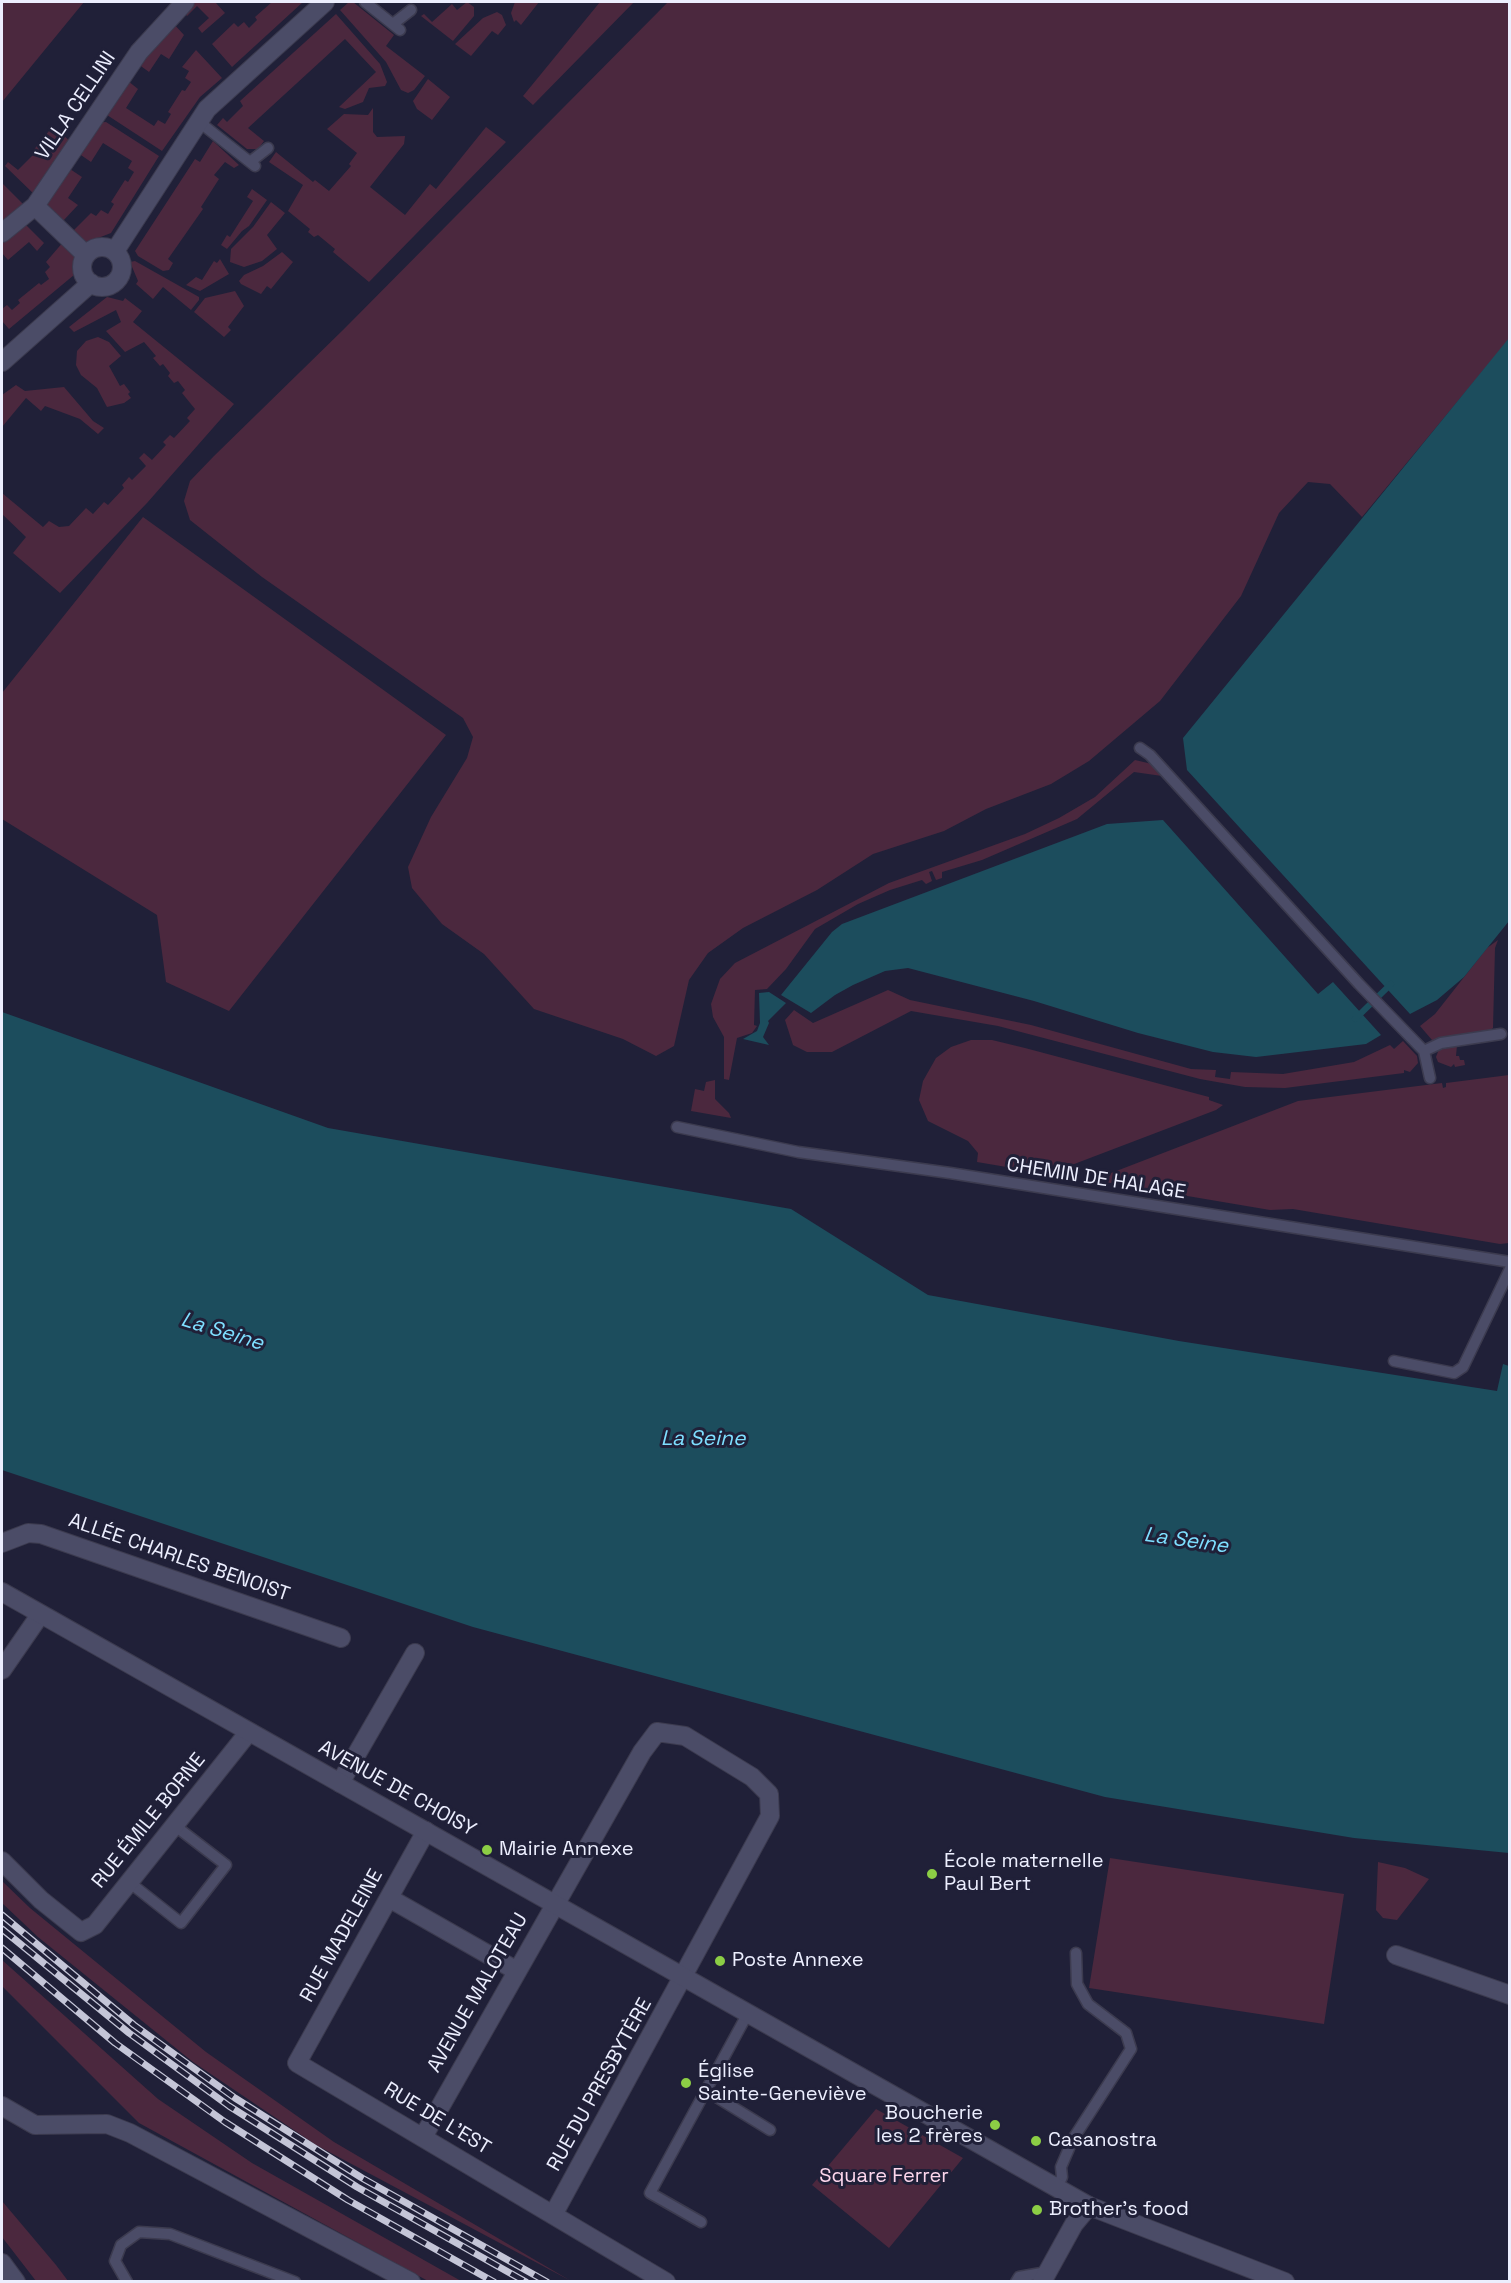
<!DOCTYPE html>
<html>
<head>
<meta charset="utf-8">
<style>
  body { margin:0 }
  #map { position:relative; width:1511px; height:2283px; overflow:hidden; background:#202038; font-family:"Space Grotesk",sans-serif }
  canvas { display:block }
  .frame { position:absolute; inset:0; border:3px solid #eceefe; pointer-events:none }
</style>
</head>
<body>
<div id="map">
<canvas width="1511" height="2283"></canvas>
<div class="frame"></div>
</div>
<script>
const g = document.querySelector('canvas').getContext('2d');
g.lineJoin = 'round';
function fill(path, color) { g.fillStyle = color; g.fill(path, 'evenodd'); }
const poly = rows => new Path2D(rows.map(r => 'M' + r).join(''));
function trace(path, color, width, dash) { g.strokeStyle = color; g.lineWidth = width; g.lineCap = dash ? 'butt' : 'round'; g.setLineDash(dash || []); g.stroke(path); }
function label(font, color, halo, rows, align = 'center') {
  g.font = font + ' "Space Grotesk",sans-serif'; g.lineWidth = 6; g.setLineDash([]); g.textBaseline = 'middle'; g.strokeStyle = halo; g.fillStyle = color; for (const [text, x, y, turn = 0] of rows) {
    g.save(); g.translate(x, y); g.rotate((+turn || 0) * Math.PI / 180); g.textAlign = isNaN(turn) ? turn : align; if (halo) g.strokeText(text, 0, 0); g.fillText(text, 0, 0); g.restore();
  }
}
fill(poly([
  [2,2,84,2,2,102],
  [191,2,217,2,216,3,225,13,202,33,198,28,209,18,197,6,187,16,182,10],
  [272,2,303,2,232,67,212,44,234,23,238,27,244,22,249,28,257,20,255,17],
  [349,2,353,2,394,35,386,46,425,76,414,90,408,93,401,90,386,62,340,10],
  [467,2,474,7,474,16,453,41,421,16,424,14,432,22,452,4,457,10],
  [515,2,539,2,521,25,516,20,514,22,511,13],
  [600,2,634,2,533,105,523,96],
  [668,2,1509,2,1510,338,1362,517,1330,484,1308,482,1279,513,1241,596,1160,701,1089,761,1051,784,986,809,944,831,873,854,817,890,743,928,708,953,689,980,674,1046,656,1056,623,1039,534,1009,484,954,442,924,412,888,408,867,431,817,467,758,473,737,463,718,262,577,190,520,184,501,190,481,214,456,344,329],
  [497,12,502,15,506,25,498,35,492,31,471,56,455,44,483,18],
  [336,14,380,64,387,82,385,86,369,88,363,102,345,109,339,107,376,72,345,39,248,128,264,141,258,149,247,149,217,125,223,118,227,122,243,106,240,101],
  [173,23,184,35,169,59,161,54,149,72,138,64],
  [196,50,222,78,200,97,162,151,107,115,128,81,138,89,126,108,154,126,158,120,165,124,171,114,168,112,182,90,185,91,191,82,185,78,189,71,182,67],
  [428,79,450,97,432,120,417,109,413,101],
  [373,108,373,132,377,137,405,136,404,144,370,187,405,215,430,184,436,189,486,127,506,142,369,282,333,252,335,249,318,235,314,237,308,232,310,229,288,211,303,185,269,162,276,152,313,182,315,180,329,191,351,166,349,164,357,153,327,129,344,114,368,115],
  [106,122,159,156,111,233,85,243,73,231,91,213,96,216,101,210,108,214,114,204,111,202,125,180,128,182,134,172,128,168,132,161,103,143,91,162,78,153,94,123],
  [53,126,72,143,36,196,5,166,8,162,18,170,34,154,32,152],
  [213,141,239,165,234,168,225,162,214,175,219,179,201,207,203,209,168,259,173,263,169,270,163,271,138,256,135,251,195,159,200,162],
  [67,167,82,177,68,198,78,205,63,221,44,203],
  [2,183,26,207,2,227,3,190],
  [252,189,267,200,249,226,242,231,227,249,221,245,227,235,230,237,253,201,247,197],
  [271,202,285,213,267,235,277,249,262,261,244,267,230,262,231,249,253,227],
  [19,223,27,226,44,243,37,251,29,242,8,260,2,253,2,239],
  [64,241,76,254,73,262,74,275,9,329,2,321,2,309,7,305,12,310,20,303,18,300,39,283,41,285,49,279,45,272,50,267,46,262],
  [282,252,293,262,271,289,267,286,261,294,241,284,239,281,244,275,263,266],
  [220,259,229,274,200,291,186,285,196,277,202,280,214,261,217,263],
  [135,261,199,297,199,300,191,310,163,287,153,299,136,284,138,281,130,262],
  [235,291,244,306,228,327,231,330,224,337,194,312,205,298],
  [107,297,123,301,125,298,142,311,133,322,234,404,147,503,60,593,13,553,26,537,2,514,2,493,43,527,49,521,59,527,69,526,86,508,93,514,104,502,108,505,124,488,122,485,129,477,132,480,146,466,139,458,144,453,152,460,166,445,163,442,170,435,174,438,190,421,187,418,195,409,182,393,185,390,178,381,174,383,168,376,170,373,163,364,160,366,153,358,156,356,144,342,125,352,106,331,121,322,116,310,74,332,69,327],
  [98,337,109,342,121,356,109,366,120,386,124,384,130,392,128,394,131,398,124,403,107,407,97,388,81,375,76,365,77,351,86,341],
  [16,385,25,391,64,387,93,421,104,428,98,434,80,419,45,406,41,411,26,398,2,427,2,395],
  [143,517,446,735,229,1011,166,982,157,915,2,819,2,693],
  [1135,760,1152,764,1162,776,1134,772,1077,819,982,860,942,872,942,878,936,880,932,871,929,872,932,881,926,884,922,880,890,890,858,904,815,929,786,969,767,989,755,990,754,1025,757,1026,752,1033,737,1038,729,1080,724,1079,724,1037,713,1017,711,1004,720,979,735,963,889,883,1025,834,1059,818,1095,797],
  [1498,940,1495,948,1493,1028,1486,1033,1432,1040,1420,1026,1435,1014,1487,948],
  [888,990,910,1000,1031,1025,1191,1069,1216,1070,1215,1077,1230,1079,1231,1072,1283,1074,1354,1062,1390,1045,1394,1049,1403,1041,1417,1056,1418,1063,1410,1072,1404,1070,1404,1073,1285,1088,1245,1087,1200,1079,998,1026,911,1011,832,1052,807,1052,793,1045,785,1020,794,1010,813,1023],
  [971,1040,992,1040,1025,1048,1209,1097,1209,1100,1223,1105,1216,1110,1048,1174,977,1162,978,1153,968,1141,928,1121,919,1100,923,1081,936,1058,951,1047],
  [1457,1045,1456,1056,1459,1056,1460,1060,1464,1060,1465,1065,1455,1067,1454,1064,1451,1067,1438,1062,1436,1057,1439,1049],
  [1509,1075,1509,1243,1500,1244,1293,1209,1270,1210,1093,1180,1298,1101,1442,1083,1443,1088,1446,1087,1446,1083],
  [715,1080,715,1099,729,1113,731,1118,691,1111,695,1089,704,1091,706,1082],
  [1110,1858,1344,1894,1324,2024,1089,1988],
  [1378,1862,1405,1868,1429,1879,1397,1920,1383,1918,1376,1910],
  [2,1881,30,1908,206,2052,334,2142,571,2281,316,2145,193,2062,38,1937,2,1903],
  [2,1960,158,2099,252,2163,461,2281,428,2281,139,2123,2,1986],
  [876,2109,963,2158,889,2248,812,2185],
  [2,2201,56,2265,68,2281,36,2281,2,2237]
]), '#4b283e');
fill(poly([
  [1509,338,1509,921,1464,977,1437,1000,1410,1014,1187,770,1183,738],
  [1163,820,1318,994,1333,982,1381,1035,1366,1044,1256,1057,1213,1052,1138,1033,1034,1001,908,968,885,971,853,985,835,995,811,1013,781,995,832,932,842,924,1107,824],
  [769,992,786,1003,768,1021,769,1023,763,1037,769,1045,743,1039,757,1031,760,1023,759,993],
  [2,1012,328,1128,791,1209,928,1295,1179,1341,1497,1391,1503,1364,1509,1366,1509,1853,1354,1838,1105,1797,473,1627,2,1470]
]), '#1c4d5d');
trace(poly([
  [1355,1019,1391,984]
]), '#1c4d5d', 6);
const lane = poly([
  [365,2,400,30],
  [393,24,411,10],
  [198,121,255,166],
  [250,162,268,148],
  [1140,748,1150,755,1359,984,1424,1051,1430,1078],
  [1424,1051,1441,1043,1501,1034],
  [677,1127,798,1152,950,1173,1510,1262],
  [1394,1361,1454,1373,1463,1367,1510,1269],
  [129,1882,181,1923,226,1865,174,1825],
  [705,2090,770,2130],
  [1057,2188,1062,2177,1061,2167,1073,2139,1131,2049,1126,2033,1088,2004,1077,1984,1076,1953],
  [701,2222,650,2193,748,2013],
  [127,2282,115,2261,121,2245,139,2232,170,2234,295,2282],
  [1016,2282,1019,2277,1047,2272]
]);
const street = poly([
  [35,206,86,255],
  [2,233,35,206,139,52,185,2],
  '82 267a20 20 0 1 1 40 0a20 20 0 1 1-40 0Z',
  [115,251,207,109,325,2],
  [2,362,91,283],
  [2,1543,28,1533,41,1534,341,1638],
  [2,1670,40,1615],
  [340,1783,415,1653],
  [426,1831,297,2063,666,2282],
  [2,1861,41,1900,81,1932,95,1925,248,1733],
  [389,1898,517,1971],
  [1396,1955,1510,1995],
  [2,2106,35,2125,107,2124,130,2133,411,2282],
  [423,2137,642,1752,657,1732,685,1736,752,1777,769,1794,770,1816,553,2215],
  [2,2263,16,2282],
  [1042,2282,1074,2224,1089,2206]
]);
const secondary = poly([
  [2,1592,1089,2206,1285,2282]
]);
trace(lane, '#3c3b4f', 13);
trace(street, '#3c3b4f', 20);
trace(secondary, '#3c3b4f', 20);
trace(lane, '#4b4c67', 10);
trace(street, '#4b4c67', 18);
trace(secondary, '#4b4c67', 18);
const rail = poly([
  [2,1915,134,2025,235,2098,362,2178,547,2282],
  [2,1929,129,2033,229,2106,357,2187,526,2282],
  [2,1948,115,2043,225,2122,348,2200,494,2282]
]);
trace(rail, '#c4c5d7', 7);
trace(rail, '#202038', 4.5, [14]);
for (const [x, y, r, color] of [
  [487,1850,6,"#8cce45"],
  [932,1874,6,"#8cce45"],
  [720,1961,6,"#8cce45"],
  [686,2083,6,"#8cce45"],
  [995,2125,6,"#8cce45"],
  [1036,2141,6,"#8cce45"],
  [1037,2210,6,"#8cce45"]
]) { const dot = new Path2D(); dot.arc(x, y, r, 0, 2 * Math.PI); g.fillStyle = color; g.fill(dot); trace(dot, '#202038', 2); }
label('20px', '#eceefe', '#202038', [
  ["VILLA CELLINI",76,106,-56],
  ["CHEMIN DE HALAGE",1096,1179,9],
  ["ALLÉE CHARLES BENOIST",179,1558,19],
  ["AVENUE DE CHOISY",397,1789,29],
  ["RUE ÉMILE BORNE",149,1821,-51],
  ["RUE MADELEINE",342,1936,-61],
  ["AVENUE MALOTEAU",478,1993,-60],
  ["RUE DU PRESBYTÈRE",600,2085,-61],
  ["RUE DE L'EST",437,2119,31]
]);
label('20px', '#eceefe', '#202038', [
  ["Mairie Annexe",499,1850],
  ["École maternelle",944,1862],
  ["Paul Bert",944,1885],
  ["Poste Annexe",732,1961],
  ["Église",698,2072],
  ["Sainte-Geneviève",698,2095],
  ["Boucherie",983,2114,"right"],
  ["les 2 frères",983,2137,"right"],
  ["Casanostra",1048,2141],
  ["Brother's food",1049,2210]
], 'left');
label('20px', '#fdd7ed', '#202038', [
  ["Square Ferrer",884,2177]
]);
label('italic 21px', '#7edfff', '#202038', [
  ["La Seine",222,1332,17],
  ["La Seine",703,1439],
  ["La Seine",1186,1541,8]
]);
</script>
</body>
</html>
